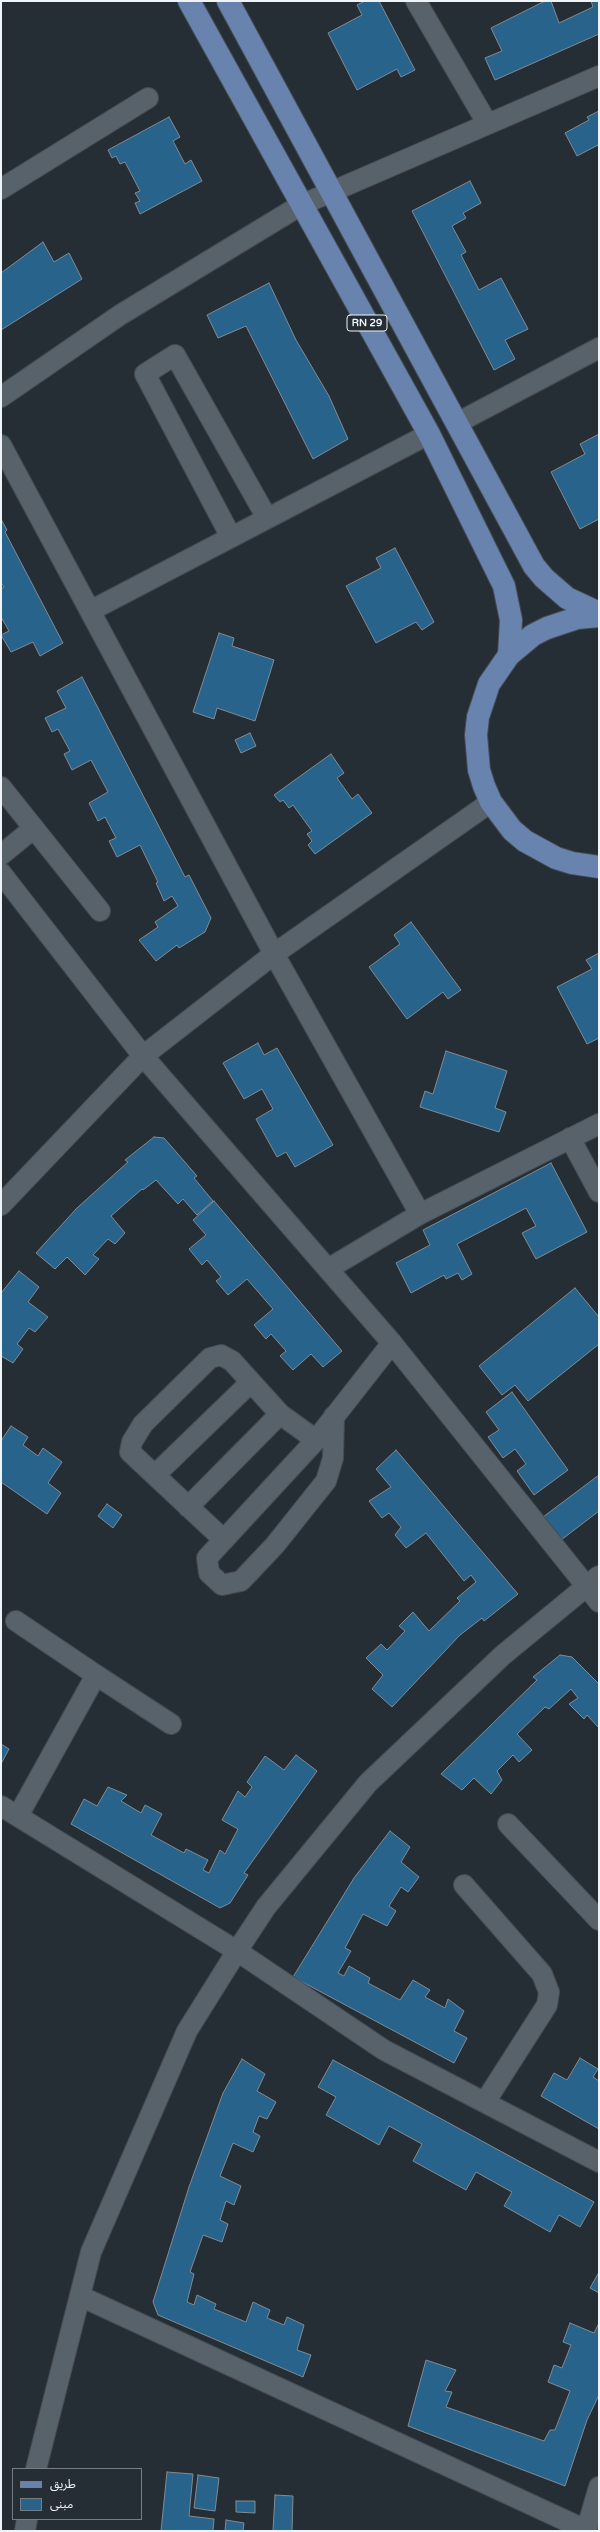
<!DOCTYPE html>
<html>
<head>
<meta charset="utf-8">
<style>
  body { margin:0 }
  #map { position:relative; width:600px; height:2532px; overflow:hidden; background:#262e35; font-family:"Varela Round","Noto Sans Arabic",sans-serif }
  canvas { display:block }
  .frame { position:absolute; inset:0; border:2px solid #eff4f9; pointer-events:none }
  .legend { position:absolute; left:12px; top:2468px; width:130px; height:52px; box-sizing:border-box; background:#262e35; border:1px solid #767d83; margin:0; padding:5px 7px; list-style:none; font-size:12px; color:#eff4f9 }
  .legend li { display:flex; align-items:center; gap:8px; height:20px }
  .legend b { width:20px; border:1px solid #767d83 }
</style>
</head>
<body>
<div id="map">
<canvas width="600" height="2532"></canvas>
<div class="frame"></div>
<ul class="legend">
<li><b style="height:5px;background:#6883ae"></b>طريق</li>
<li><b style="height:11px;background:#28638c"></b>مبنى</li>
</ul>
</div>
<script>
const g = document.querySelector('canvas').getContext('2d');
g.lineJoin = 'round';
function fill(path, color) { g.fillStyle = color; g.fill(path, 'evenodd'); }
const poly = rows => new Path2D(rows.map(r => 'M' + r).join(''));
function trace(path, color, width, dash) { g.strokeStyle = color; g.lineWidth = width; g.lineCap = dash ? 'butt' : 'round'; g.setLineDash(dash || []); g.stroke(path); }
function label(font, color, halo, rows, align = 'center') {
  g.font = font + ' "Varela Round",sans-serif'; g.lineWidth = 3; g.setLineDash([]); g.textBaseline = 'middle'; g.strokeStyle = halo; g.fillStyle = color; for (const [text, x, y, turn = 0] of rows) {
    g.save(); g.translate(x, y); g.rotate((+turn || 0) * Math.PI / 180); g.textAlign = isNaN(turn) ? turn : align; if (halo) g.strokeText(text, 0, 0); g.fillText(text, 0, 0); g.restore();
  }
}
const building = poly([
  [365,1,379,1,415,70,401,77,397,69,357,90,328,33,362,15,357,5,365,1],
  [545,1,551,1,559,23,593,7,591,1,599,1,599,34,495,80,485,58,502,51,491,28,545,1],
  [599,111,599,147,598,145,577,156,565,133,589,120,587,117,599,111],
  [169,117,180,137,173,141,185,164,191,160,202,181,140,214,135,203,140,201,135,193,140,191,125,162,120,164,116,156,112,158,108,150,169,117],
  [470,181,481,203,463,213,466,218,452,226,466,252,461,255,479,290,501,278,528,329,505,340,515,359,494,370,412,211,470,181],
  [43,242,54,262,69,253,82,279,1,330,1,273,43,242],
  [269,283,296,340,329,396,348,439,313,459,246,326,218,338,207,315,269,283],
  [599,434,599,519,580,529,551,472,585,454,580,444,599,434],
  [1,519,7,530,5,532,63,643,40,656,33,642,11,652,1,635,9,631,1,617,1,589,4,587,1,583,1,519],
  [395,548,434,622,422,630,416,622,376,643,346,586,381,568,376,558,395,548],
  [219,633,234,638,232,646,274,660,255,721,217,708,214,719,193,712,219,633],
  [82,677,185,877,189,875,211,918,205,932,179,948,177,945,156,961,139,940,158,927,155,922,178,906,172,896,164,901,156,883,158,882,140,845,117,857,109,841,116,838,105,817,98,821,89,803,108,792,91,760,72,770,64,754,70,751,58,729,52,732,45,718,66,708,57,691,82,677],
  [250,733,256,746,241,753,235,740,250,733],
  [331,754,344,773,337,778,352,799,358,794,372,813,315,854,308,845,312,841,307,834,312,831,293,805,289,808,283,800,280,802,274,795,331,754],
  [411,922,461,990,448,999,443,992,407,1019,369,967,400,944,394,935,411,922],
  [599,953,599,1038,587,1044,557,987,592,969,586,960,599,953],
  [258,1043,264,1055,277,1048,333,1145,295,1167,286,1152,277,1157,256,1119,273,1109,262,1089,244,1099,223,1063,258,1043],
  [446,1051,507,1071,495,1108,506,1112,499,1132,420,1107,425,1091,433,1094,446,1051],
  [154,1137,164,1138,197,1176,194,1178,213,1201,197,1215,183,1199,178,1204,156,1180,143,1190,142,1189,111,1216,125,1233,115,1244,108,1239,93,1255,99,1259,85,1275,67,1257,55,1269,36,1253,77,1208,128,1162,125,1160,154,1137],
  [551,1163,587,1232,536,1259,522,1233,536,1226,526,1208,457,1244,472,1274,462,1280,458,1273,446,1279,444,1275,411,1293,396,1263,430,1245,423,1230,551,1163],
  [214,1201,342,1351,323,1367,311,1354,293,1370,280,1356,286,1351,271,1334,266,1339,254,1325,273,1309,247,1279,228,1295,216,1281,221,1277,207,1260,202,1265,189,1249,206,1235,193,1220,214,1201],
  [19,1271,39,1287,28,1302,48,1317,35,1332,29,1328,17,1344,23,1349,13,1363,1,1356,1,1293,19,1271],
  [575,1288,599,1317,599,1344,528,1401,515,1385,502,1395,479,1366,575,1288],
  [512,1392,568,1470,534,1495,517,1471,526,1464,515,1449,503,1458,488,1437,499,1430,486,1412,512,1392],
  [11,1426,28,1437,23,1445,38,1456,43,1448,62,1462,48,1483,61,1493,47,1514,1,1482,1,1441,11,1426],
  [396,1450,518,1594,484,1621,482,1618,460,1635,392,1707,372,1689,383,1675,366,1658,381,1644,387,1650,405,1631,399,1626,413,1612,429,1631,460,1601,457,1598,476,1582,471,1575,464,1581,426,1533,406,1548,395,1535,401,1527,389,1513,382,1518,369,1501,391,1487,376,1469,396,1450],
  [599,1475,599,1511,561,1540,543,1517,599,1475],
  [107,1504,122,1515,113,1528,98,1516,107,1504],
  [560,1655,572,1657,599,1684,599,1728,587,1715,584,1719,569,1704,578,1698,571,1689,549,1709,545,1707,517,1734,532,1750,519,1762,513,1755,497,1771,502,1780,491,1794,474,1778,462,1790,441,1774,537,1680,533,1677,560,1655],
  [1,1744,9,1749,1,1764,1,1744],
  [296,1755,317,1771,244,1873,248,1875,230,1903,220,1908,71,1824,84,1799,97,1806,108,1787,127,1795,121,1801,141,1813,145,1805,162,1814,151,1835,184,1853,186,1849,208,1860,203,1870,209,1873,220,1850,225,1854,238,1829,222,1820,238,1791,245,1797,252,1787,247,1782,265,1756,284,1770,296,1755],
  [390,1831,410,1847,401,1862,419,1877,408,1892,401,1887,389,1906,396,1911,387,1926,363,1914,345,1948,351,1951,338,1973,344,1976,349,1966,370,1978,368,1983,400,2000,413,1980,430,1990,425,1997,445,2008,448,1999,464,2011,454,2031,467,2038,454,2063,293,1977,354,1878,390,1831],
  [580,2058,598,2069,593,2077,599,2081,599,2129,541,2096,554,2073,567,2080,580,2058],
  [242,2059,265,2074,257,2091,276,2102,267,2119,259,2116,253,2132,260,2136,253,2152,233,2143,220,2176,241,2186,234,2205,226,2201,220,2220,228,2224,222,2242,203,2235,190,2272,194,2274,187,2302,194,2305,197,2295,216,2304,214,2309,246,2322,253,2302,270,2310,267,2318,284,2325,287,2317,304,2325,297,2350,311,2355,303,2377,158,2315,153,2302,189,2187,223,2093,242,2059],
  [333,2060,594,2202,580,2227,559,2215,550,2232,504,2206,512,2192,476,2172,466,2190,413,2161,422,2144,389,2126,379,2145,326,2115,336,2097,318,2087,333,2060],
  [598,2274,599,2274,599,2293,590,2288,598,2274],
  [570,2323,594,2333,599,2323,599,2395,587,2420,565,2486,408,2426,426,2360,456,2370,445,2391,452,2392,446,2407,544,2441,550,2430,555,2430,570,2391,548,2382,554,2365,562,2368,571,2345,563,2342,570,2323],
  [167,2472,193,2474,189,2516,214,2519,213,2531,161,2531,167,2472],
  [198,2475,219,2478,215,2511,194,2508,198,2475],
  [275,2495,293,2496,292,2531,273,2531,275,2495],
  [236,2501,255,2501,255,2513,236,2512,236,2501],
  [226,2520,244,2523,243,2531,225,2531,226,2520]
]);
fill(building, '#28638c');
trace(building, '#818b93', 1);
const minor = poly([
  [416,1,487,123],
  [1,189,148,98],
  [1,397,120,315,301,205,599,76],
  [457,423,599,348],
  [1,445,274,954,420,1214],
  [231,537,145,374,175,355,267,518],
  [90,611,429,434],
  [1,787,100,911],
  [1,855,34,828],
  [1,873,143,1056,392,1343,599,1602],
  [570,1138,599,1192],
  [1,1205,143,1056,274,954,491,802],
  [328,1269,420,1214,599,1124],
  [334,1416,333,1458,326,1481,275,1545,241,1581,222,1585,209,1573,207,1558,316,1440,392,1343],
  [155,1475,251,1382],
  [188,1507,280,1414],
  [224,1540,130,1452,132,1442,143,1424,210,1358,221,1355,232,1361,280,1414,316,1440],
  [16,1621,96,1675,18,1816],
  [96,1675,171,1724],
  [1,1806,237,1951,384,2050,599,2162],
  [508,1824,599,1920],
  [464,1885,542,1974,549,1992,547,2005,485,2102],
  [80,2296,586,2530],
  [36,2469,91,2252,187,2031,237,1951,266,1907,368,1783,503,1655,599,1576],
  [25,2531,27,2519],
  [586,2531,599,2487]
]);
const major = poly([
  [189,1,429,434,504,586,511,620,509,655],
  [228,1,534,566,544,578,567,598,599,613],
  [599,616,577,618,547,628,533,635,509,655,489,684,478,717,476,735,479,770,484,786,491,802,512,830,525,841,556,858,572,863,599,867]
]);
trace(minor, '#454c52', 22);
trace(major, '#454c52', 24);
trace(minor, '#58626a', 20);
trace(major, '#6883ae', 22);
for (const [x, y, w] of [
  [367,323,40]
]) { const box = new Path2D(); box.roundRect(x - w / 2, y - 8, w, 16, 3); g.fillStyle = '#262e35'; g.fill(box); trace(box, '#eff4f9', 1); }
label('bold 10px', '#eff4f9', null, [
  ["RN 29",367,323]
]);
</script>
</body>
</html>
